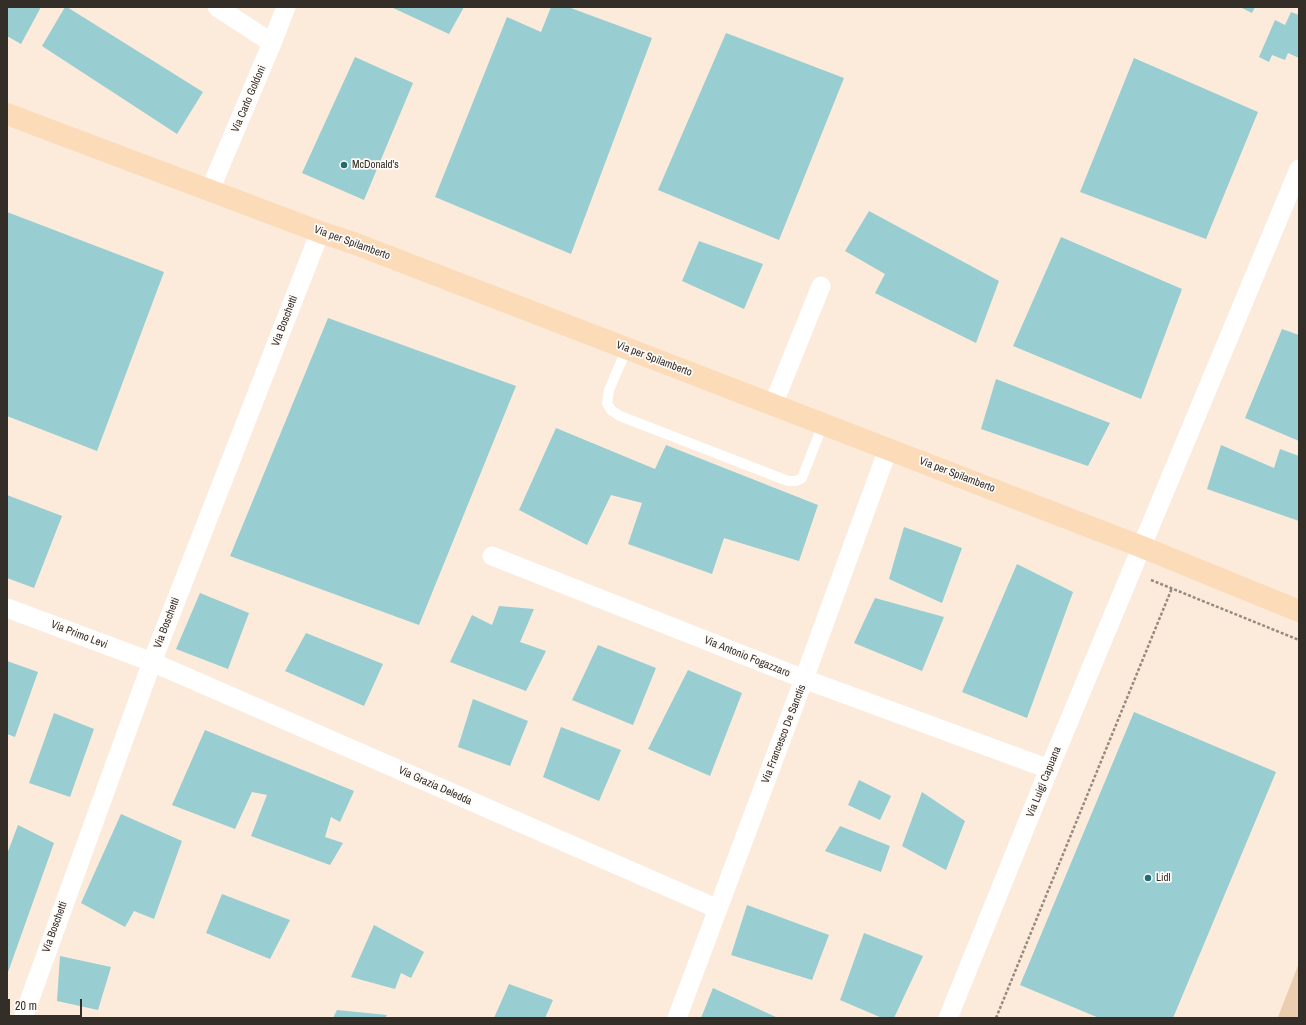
<!DOCTYPE html>
<html>
<head>
<meta charset="utf-8">
<style>
  body { margin:0 }
  #map { position:relative; width:1306px; height:1025px; overflow:hidden; background:#fcebdb; font-family:"Archivo Narrow",sans-serif }
  canvas { display:block }
  .frame { position:absolute; inset:0; border:8px solid #342e28; pointer-events:none }
  .scale { position:absolute; left:8px; top:999px; width:74px; height:18px; box-sizing:border-box; border:2px solid #342e28; border-top:0; padding-left:5px; font-size:12px; line-height:14px; white-space:nowrap; color:#342e28; -webkit-text-stroke:3px #fffbf8; paint-order:stroke }
</style>
</head>
<body>
<div id="map">
<canvas width="1306" height="1025"></canvas>
<div class="frame"></div>
<div class="scale">20 m</div>
</div>
<script>
const g = document.querySelector('canvas').getContext('2d');
g.lineJoin = 'round';
function fill(path, color) { g.fillStyle = color; g.fill(path, 'evenodd'); }
const poly = rows => new Path2D(rows.map(r => 'M' + r).join(''));
function trace(path, color, width, dash) { g.strokeStyle = color; g.lineWidth = width; g.lineCap = dash ? 'butt' : 'round'; g.setLineDash(dash || []); g.stroke(path); }
function label(font, color, halo, rows, align = 'center') {
  g.font = font + ' "Archivo Narrow",sans-serif'; g.lineWidth = 3.5; g.setLineDash([]); g.textBaseline = 'middle'; g.strokeStyle = halo; g.fillStyle = color; for (const [text, x, y, turn = 0] of rows) {
    g.save(); g.translate(x, y); g.rotate((+turn || 0) * Math.PI / 180); g.textAlign = isNaN(turn) ? turn : align; if (halo) g.strokeText(text, 0, 0); g.fillText(text, 0, 0); g.restore();
  }
}
fill(poly([
  [1299,963,1299,1018,1276,1018,1278,1017]
]), '#eccdaf');
fill(poly([
  [7,7,41,7,21,44,7,36],
  [65,7,67,7,203,92,177,134,42,46],
  [391,7,464,7,449,34],
  [551,7,568,7,652,38,571,254,435,197,507,17,541,32],
  [1240,7,1255,7,1252,13],
  [1291,12,1299,15,1299,58,1288,53,1285,60,1272,55,1269,62,1259,57,1275,20,1285,25],
  [726,33,844,78,779,240,658,190],
  [355,57,413,83,364,200,302,173],
  [1134,58,1258,112,1206,239,1080,192],
  [869,211,999,281,976,343,875,293,885,274,845,251],
  [7,212,164,272,97,451,7,416],
  [1061,237,1182,289,1141,399,1013,346],
  [699,241,763,264,744,309,682,281],
  [328,318,516,386,419,625,230,556],
  [1282,329,1299,335,1299,441,1245,418],
  [996,379,1110,423,1088,466,981,429],
  [556,428,655,469,666,445,818,505,799,561,724,538,712,574,628,544,642,503,611,495,587,545,519,510],
  [1221,445,1274,468,1280,449,1299,456,1299,521,1207,489],
  [7,495,62,516,34,588,7,578],
  [904,527,962,548,942,603,889,579],
  [1017,564,1073,592,1027,718,962,692],
  [200,593,249,613,228,669,176,649],
  [875,598,944,617,922,671,854,643],
  [499,606,534,609,520,642,546,651,526,691,450,662,472,615,492,625],
  [306,633,383,664,364,706,285,671],
  [598,645,656,668,633,725,572,700],
  [7,661,38,672,15,737,7,734],
  [688,670,742,693,710,776,648,749],
  [473,699,528,721,510,766,458,747],
  [1134,712,1276,772,1173,1018,1099,1018,1020,985],
  [54,713,94,729,70,797,29,783],
  [561,727,621,750,599,801,543,777],
  [205,730,354,791,340,822,331,817,325,837,343,843,330,865,251,836,267,795,252,792,235,829,172,805],
  [859,780,891,796,880,820,848,805],
  [922,792,965,821,946,870,902,846],
  [121,814,182,841,154,919,134,911,125,927,81,903],
  [18,825,54,843,7,975,7,854],
  [840,826,890,846,881,872,825,851],
  [222,894,290,920,270,959,206,933],
  [747,905,829,935,812,980,731,955],
  [374,925,424,952,411,978,401,973,395,989,351,977],
  [864,933,923,956,894,1018,882,1018,840,1000],
  [60,956,111,967,98,1010,57,1001],
  [509,984,553,1000,545,1018,494,1018],
  [713,988,778,1018,701,1018],
  [337,1010,387,1015,385,1018,333,1018]
]), '#98cdd1');
trace(poly([
  [1151,580,1299,640],
  [996,1018,1172,588]
]), '#968a7f', 2.5, [3, 2]);
trace(poly([
  [627,348,609,390,607,403,611,410,620,416,788,481,796,481,802,478,823,424]
]), '#fff', 10);
trace(poly([
  [217,7,272,43],
  [210,190,272,43,286,7],
  [773,405,821,286],
  [492,556,804,679,1049,769],
  [7,608,152,662,718,909],
  [23,1018,152,662,320,232],
  [677,1018,804,679,888,449],
  [948,1018,1049,769,1299,169]
]), '#fff', 19);
trace(poly([
  [7,114,320,232,356,244,1142,547,1299,611]
]), '#fcdbb9', 22);
for (const [x, y, r, color] of [
  [344,165,4,"#206c71"],
  [1148,878,4,"#206c71"]
]) { const dot = new Path2D(); dot.arc(x, y, r, 0, 2 * Math.PI); g.fillStyle = color; g.fill(dot); trace(dot, '#fffbf8', 1.5); }
label('11px', '#342e28', '#fffbf8', [
  ["Via Carlo Goldoni",249,99,-67],
  ["Via per Spilamberto",352,243,20],
  ["Via Boschetti",285,321,-69],
  ["Via per Spilamberto",654,359,21],
  ["Via per Spilamberto",957,475,21],
  ["Via Boschetti",167,623,-69],
  ["Via Primo Levi",79,635,21],
  ["Via Antonio Fogazzaro",747,657,22],
  ["Via Francesco De Sanctis",784,734,-69],
  ["Via Luigi Capuana",1044,782,-68],
  ["Via Grazia Deledda",435,786,24],
  ["Via Boschetti",55,927,-70]
]);
label('11px', '#342e28', '#fffbf8', [
  ["McDonald's",352,165],
  ["Lidl",1156,878]
], 'left');
</script>
</body>
</html>
